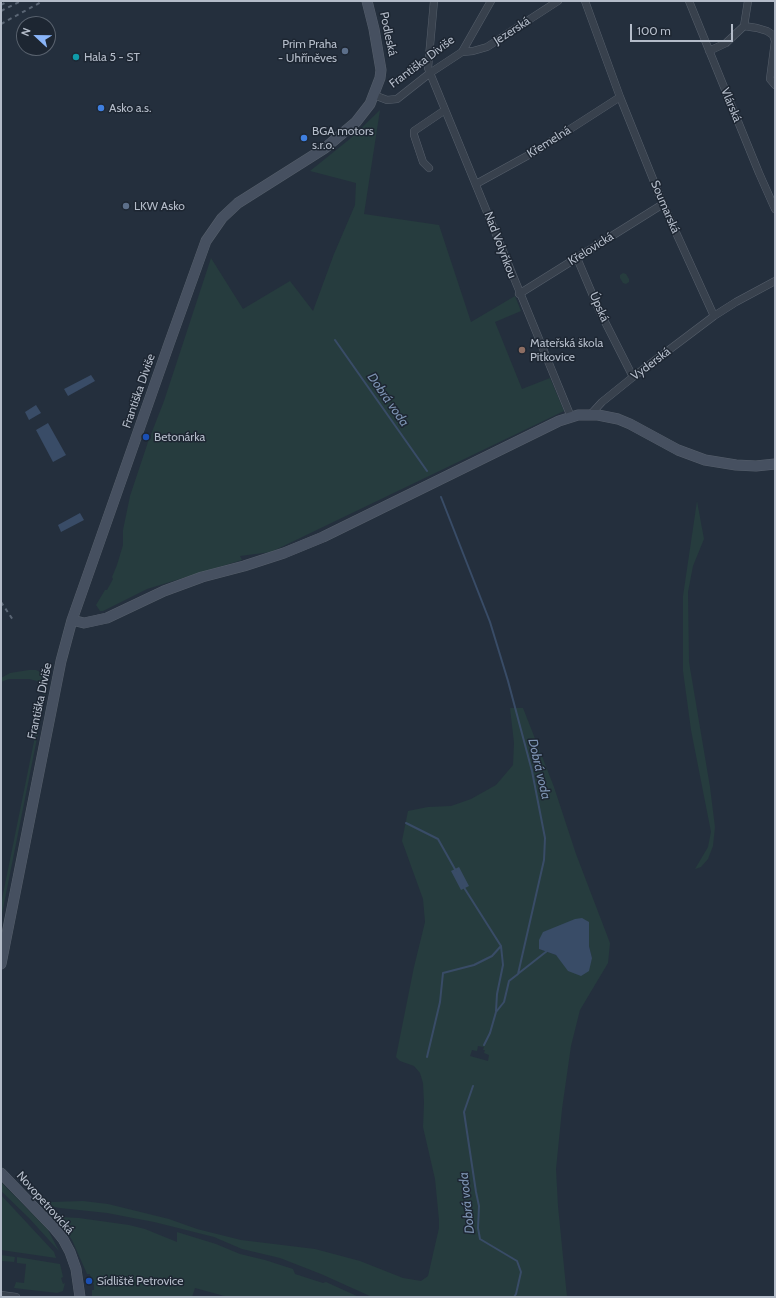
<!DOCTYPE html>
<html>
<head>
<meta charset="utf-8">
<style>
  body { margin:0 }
  #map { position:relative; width:776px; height:1298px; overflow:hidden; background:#242f3d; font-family:Cabin,sans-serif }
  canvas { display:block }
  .frame { position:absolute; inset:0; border:2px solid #b4bcc9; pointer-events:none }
  .north { position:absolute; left:16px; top:16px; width:40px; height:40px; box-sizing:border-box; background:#1d2632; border:1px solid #59626e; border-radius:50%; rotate:292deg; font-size:11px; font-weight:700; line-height:16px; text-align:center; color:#b4bcc9 }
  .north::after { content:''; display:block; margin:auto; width:14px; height:18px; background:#89b4f8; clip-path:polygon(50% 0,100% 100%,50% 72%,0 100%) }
  .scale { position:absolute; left:630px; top:24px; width:103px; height:18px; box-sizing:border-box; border:2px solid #b4bcc9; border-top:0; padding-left:5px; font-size:12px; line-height:14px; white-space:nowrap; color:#b4bcc9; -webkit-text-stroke:3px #1d2632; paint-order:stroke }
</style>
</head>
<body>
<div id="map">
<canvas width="776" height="1298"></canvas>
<div class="frame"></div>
<div class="north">N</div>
<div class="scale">100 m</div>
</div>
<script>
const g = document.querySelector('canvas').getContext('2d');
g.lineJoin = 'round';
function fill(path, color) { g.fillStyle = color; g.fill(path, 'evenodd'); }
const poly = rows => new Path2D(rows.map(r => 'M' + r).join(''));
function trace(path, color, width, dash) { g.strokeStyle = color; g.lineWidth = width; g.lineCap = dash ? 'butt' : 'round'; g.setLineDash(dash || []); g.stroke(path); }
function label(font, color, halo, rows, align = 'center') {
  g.font = font + ' Cabin,sans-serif'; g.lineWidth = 3; g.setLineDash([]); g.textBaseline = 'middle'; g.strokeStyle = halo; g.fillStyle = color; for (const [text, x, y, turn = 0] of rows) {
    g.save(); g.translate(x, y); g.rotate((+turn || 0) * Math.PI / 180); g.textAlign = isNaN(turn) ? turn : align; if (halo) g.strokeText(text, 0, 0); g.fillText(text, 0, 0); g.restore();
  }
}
fill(poly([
  [380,110,364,214,439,225,471,322,515,296,521,311,495,322,522,389,550,378,564,411,271,552,240,556,242,560,147,589,103,611,100,611,96,605,105,590,107,590,113,579,112,577,117,565,123,545,123,530,130,496,148,442,164,401,211,258,243,309,290,281,313,311,334,254,355,205,356,183,310,171,351,138],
  [623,273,626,274,629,279,629,282,626,284,623,283,620,278,620,275],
  [697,501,704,539,693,566,688,592,689,662,710,787,715,827,713,846,708,859,701,867,695,869,708,847,711,832,691,730,683,671,683,596],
  [29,670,36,670,44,674,47,679,48,683,1,919,1,904,44,692,43,686,37,681,29,679,9,679,1,682,1,678,10,673],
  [510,708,523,708,554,787,576,854,610,943,608,963,580,1010,571,1046,562,1109,556,1169,558,1206,567,1297,372,1297,321,1274,280,1258,242,1249,214,1237,154,1222,107,1213,60,1208,50,1206,40,1196,52,1202,83,1201,108,1204,169,1219,197,1229,241,1240,315,1249,360,1261,403,1278,421,1281,428,1276,439,1228,439,1220,435,1179,423,1127,424,1103,423,1083,420,1073,414,1066,400,1061,396,1057,414,967,425,922,423,899,402,841,408,811,428,807,451,806,471,799,496,785,513,765,514,743],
  [588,931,589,946,592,958,559,958,556,955,539,949],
  [478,1046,484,1047,483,1050,485,1050,484,1053,489,1055,488,1061,470,1056,472,1050,477,1051],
  [1,1182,48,1230,59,1251,29,1218,1,1191],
  [1,1195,54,1252,56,1258,1,1250],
  [60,1217,79,1218,129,1225,145,1229,177,1242,177,1232,216,1244,240,1254,265,1260,293,1269,295,1274,323,1283,326,1282,359,1297,228,1297,195,1288,192,1297,92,1297,92,1290,94,1290,94,1284,91,1284,90,1274,87,1274,72,1240,59,1221],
  [1,1255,15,1257,14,1262,2,1261],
  [17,1257,60,1264,63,1277,61,1278,63,1284,65,1283,63,1291,57,1293,14,1288,16,1282,24,1283,26,1264,17,1263]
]), '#263c3e');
fill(poly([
  [91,375,95,381,68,396,64,389],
  [36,405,41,413,29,420,25,412],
  [48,423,66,455,53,462,36,430],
  [80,513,84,520,61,532,58,525],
  [459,867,469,886,461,890,451,871],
  [582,918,589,922,589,946,592,958,589,971,581,976,568,971,556,955,539,949,539,940,543,932,575,919]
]), '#394c67');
trace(poly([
  [335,340,427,471],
  [441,497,490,622,508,681,532,771,545,838,544,860,518,974,509,981,504,1002,496,1012,490,1033,484,1045],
  [406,823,438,839,456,871],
  [463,886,501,946,503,965,497,994,496,1011],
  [519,973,547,951],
  [427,1057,440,1002,443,973,474,965,492,956,501,946],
  [473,1086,464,1112,476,1192,479,1206,478,1228,480,1239,517,1261,521,1272,516,1294,514,1297]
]), '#394c67', 2);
const street = poly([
  [434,1,428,68,430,73,571,417],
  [585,1,620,97,663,204,714,316],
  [689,1,759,173,775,209],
  [744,26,757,28,767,31,773,35,775,41,770,79,775,85],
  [709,51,726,43,744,26,748,1],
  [462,52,473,51,487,47,558,1],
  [374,95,387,100,397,99,430,73,462,52,491,1],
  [429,168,423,162,414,135,414,131,445,110],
  [476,184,536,151,620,97],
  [577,258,599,310,633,377],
  [519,294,663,204],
  [591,414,602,402,633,377,714,316,736,302,775,281],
  [1,1295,16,1297]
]);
const secondary = poly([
  [72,620,84,623,107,618,164,591,202,577,244,566,284,553,323,537,559,421,578,415,598,415,618,419,630,424,678,450,705,460,736,465,756,466,775,464],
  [1,964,61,661,72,620,169,344,206,241,222,218,238,203,325,148,356,122,370,104,380,78,381,70,374,29,367,1],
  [1,1173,54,1228,63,1239,70,1252,76,1269,80,1297]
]);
trace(street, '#565f6b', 8);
trace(secondary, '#565f6b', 11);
trace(street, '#38414d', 7);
trace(secondary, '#465060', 10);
trace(poly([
  [1,5,8,1],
  [1,11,21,1],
  [1,24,43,1],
  [1,602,13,620]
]), '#5a6574', 2, [4, 4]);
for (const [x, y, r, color] of [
  [345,51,4,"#5c6f8a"],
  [76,57,4,"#0f9aa8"],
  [101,108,4,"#3f7fe0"],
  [304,138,4,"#3f7fe0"],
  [126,206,4,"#5c6f8a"],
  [522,350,4,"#8d6e63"],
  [146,437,4,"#1a4fb4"],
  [89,1281,4,"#1a4fb4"]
]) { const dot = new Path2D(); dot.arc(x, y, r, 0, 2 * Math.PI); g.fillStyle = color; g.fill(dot); trace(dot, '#1d2632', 1.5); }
label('12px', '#b4bcc9', '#1d2632', [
  ["Jezerská",512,31,-33],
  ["Podleská",388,34,78],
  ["Františka Diviše",422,62,-37],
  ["Vlárská",731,105,68],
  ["Křemelná",549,142,-32],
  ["Soumarská",665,207,67],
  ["Nad Volyňkou",500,245,69],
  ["Křelovická",591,249,-32],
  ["Úpská",599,307,66],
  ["Vyderská",651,364,-37],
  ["Františka Diviše",139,391,-71],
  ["Františka Diviše",40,701,-78],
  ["Novopetrovická",45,1203,48]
]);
label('12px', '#b4bcc9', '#1d2632', [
  ["Prim Praha",337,44,"right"],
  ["- Uhříněves",337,58,"right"],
  ["Hala 5 - ST",84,57],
  ["Asko a.s.",109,108],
  ["BGA motors",312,131],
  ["s.r.o.",312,145],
  ["LKW Asko",134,206],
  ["Mateřská škola",530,343],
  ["Pitkovice",530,357],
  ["Betonárka",154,437],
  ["Sídliště Petrovice",97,1281]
], 'left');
label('italic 13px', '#7c92b1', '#1d2632', [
  ["Dobrá voda",388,400,55],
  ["Dobrá voda",539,769,77],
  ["Dobrá voda",467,1203,-96]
]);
</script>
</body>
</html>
